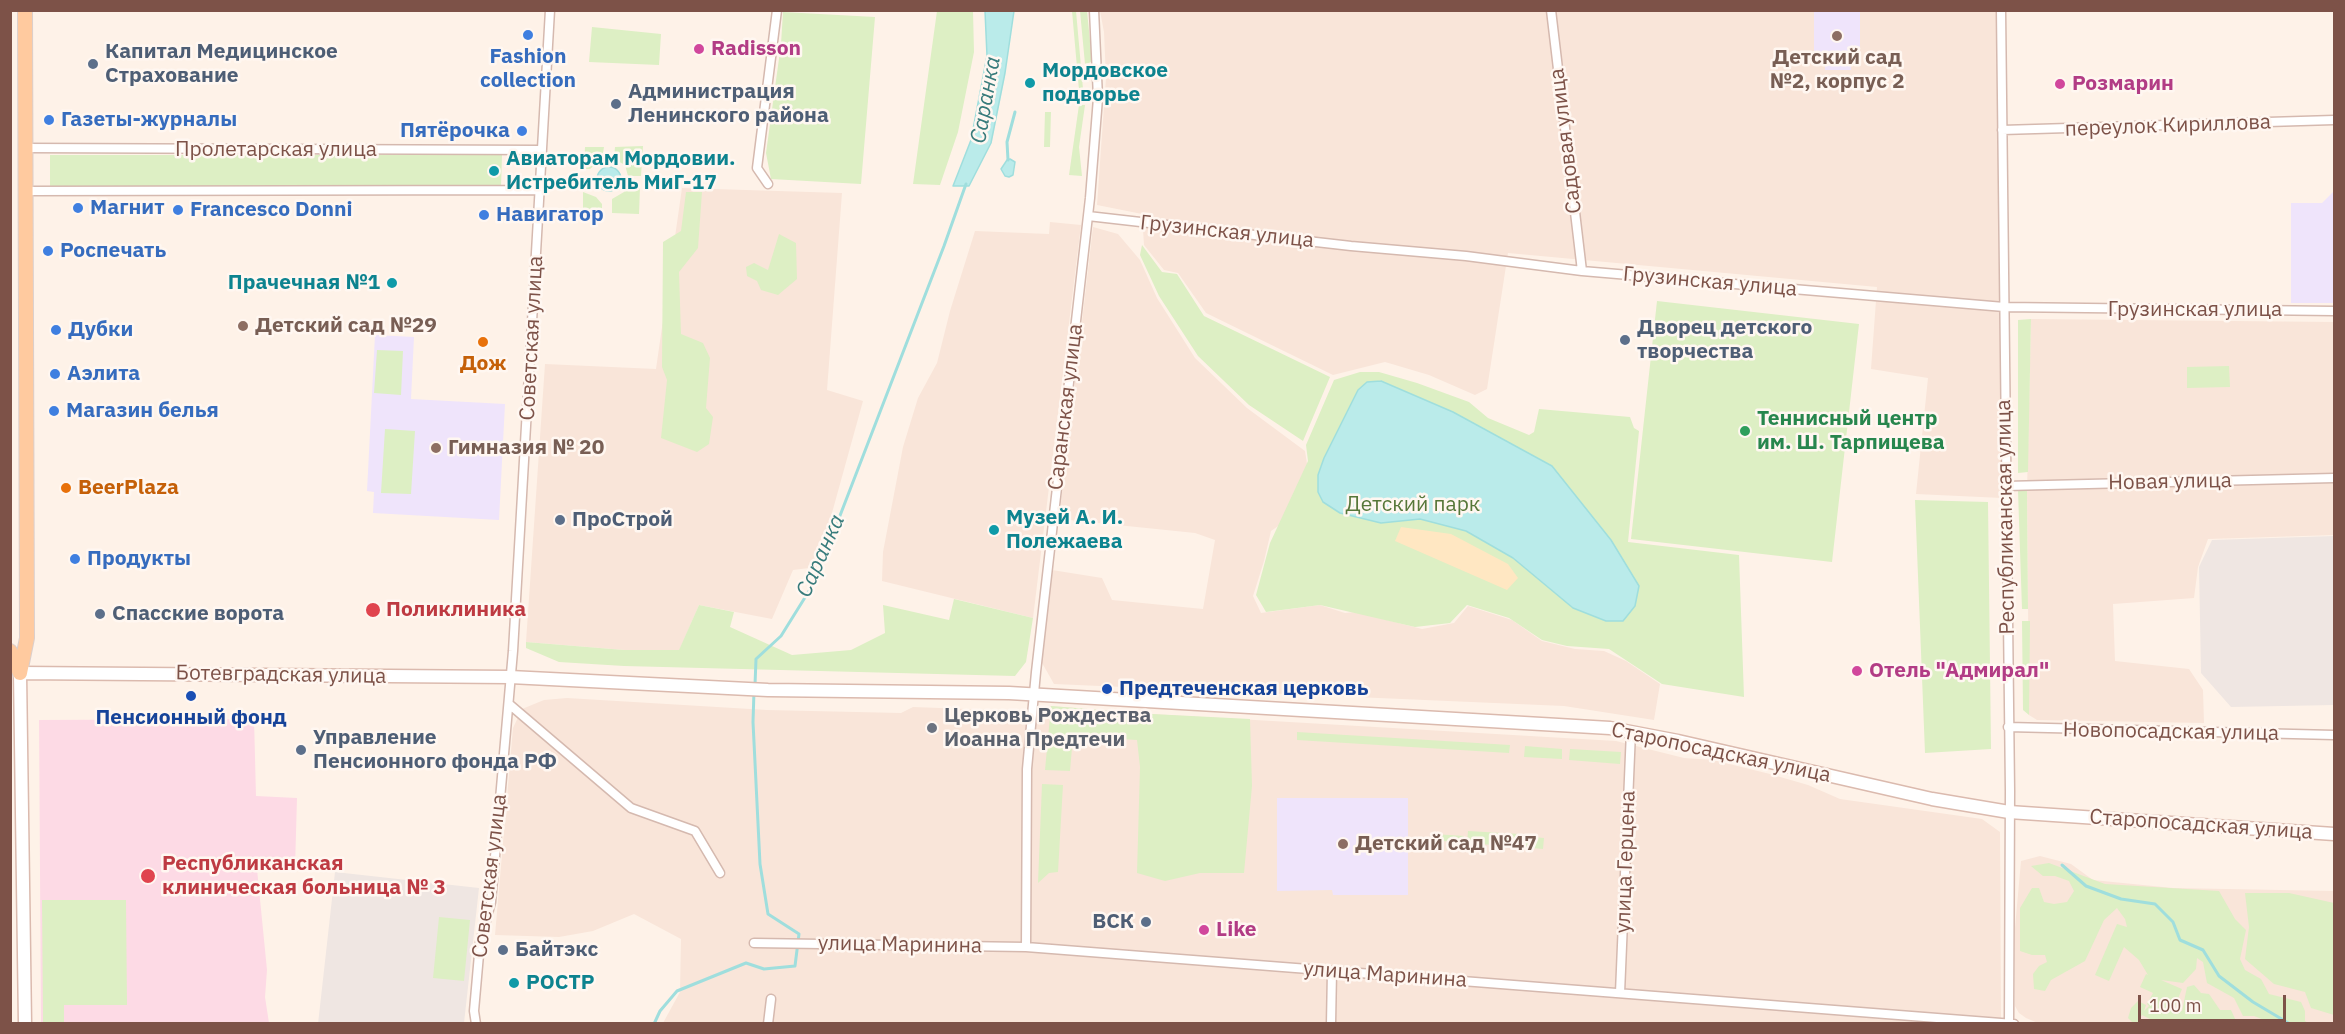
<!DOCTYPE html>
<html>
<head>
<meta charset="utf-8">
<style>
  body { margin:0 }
  #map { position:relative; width:2345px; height:1034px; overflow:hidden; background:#fef2e8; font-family:"IBM Plex Sans",sans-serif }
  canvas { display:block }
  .frame { position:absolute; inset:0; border:12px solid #7d5248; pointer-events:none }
  .scale { position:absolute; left:2138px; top:995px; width:148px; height:27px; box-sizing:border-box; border:3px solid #7d5248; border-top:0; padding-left:8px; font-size:18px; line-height:21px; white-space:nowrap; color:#7d5248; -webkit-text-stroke:4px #fff7f1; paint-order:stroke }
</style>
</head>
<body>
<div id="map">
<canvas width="2345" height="1034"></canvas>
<div class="frame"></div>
<div class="scale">100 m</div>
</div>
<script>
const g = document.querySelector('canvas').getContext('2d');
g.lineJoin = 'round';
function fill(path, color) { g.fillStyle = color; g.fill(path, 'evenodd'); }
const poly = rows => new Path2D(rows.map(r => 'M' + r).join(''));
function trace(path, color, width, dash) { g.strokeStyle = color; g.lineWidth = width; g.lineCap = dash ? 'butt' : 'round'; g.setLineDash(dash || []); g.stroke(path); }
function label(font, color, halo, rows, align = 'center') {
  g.font = font + ' "IBM Plex Sans",sans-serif'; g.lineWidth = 5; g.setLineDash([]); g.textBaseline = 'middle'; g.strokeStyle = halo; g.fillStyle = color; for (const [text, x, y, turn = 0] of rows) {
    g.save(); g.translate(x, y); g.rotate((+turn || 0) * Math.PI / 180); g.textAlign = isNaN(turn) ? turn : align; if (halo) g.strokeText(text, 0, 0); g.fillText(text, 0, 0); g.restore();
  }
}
fill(poly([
  [1100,11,1996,11,2003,420,2002,498,1916,494,1928,378,1871,369,1877,287,1508,253,1487,389,1475,395,1429,375,1385,362,1333,375,1206,313,1178,273,1164,270,1144,245,1142,214,1097,205,1106,78,1104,32],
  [682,188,842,193,827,390,863,401,817,567,793,570,772,619,699,605,679,651,624,650,526,642,545,364,656,369],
  [1050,222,1081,225,1033,618,882,581,883,552,903,447,918,398,937,363,950,311,975,231,1049,234],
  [1093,227,1118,234,1140,260,1157,298,1195,358,1247,408,1305,451,1313,502,1271,531,1264,561,1253,596,1261,613,1320,605,1345,613,1355,612,1422,629,1454,623,1468,606,1512,620,1542,641,1575,649,1604,651,1626,661,1660,684,1654,720,1564,706,1054,684,1041,661,1052,570,1102,578,1112,600,1203,609,1215,540,1195,533,1059,519],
  [2031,319,2334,322,2334,535,2208,539,2198,567,2194,598,2113,604,2115,661,2189,669,2203,690,2204,723,2037,720,2029,715,2027,490],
  [567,698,767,710,901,713,913,707,1020,711,1051,706,1152,714,1616,741,1684,758,1713,760,1770,774,1808,785,1840,799,1982,819,2000,832,2001,1023,663,1023,680,992,681,939,634,914,593,931,559,937,495,935,513,728,522,709,544,700],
  [2040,856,2071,864,2093,880,2173,888,2334,891,2334,1023,2038,1023,2026,1018,2019,1013,2015,1006,2015,928,2021,861]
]), '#f9e5d9');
fill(poly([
  [2334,536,2334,705,2231,707,2201,673,2199,567,2212,540],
  [335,872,479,888,464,1023,318,1024]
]), '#efe6e2');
fill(poly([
  [1814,11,1860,11,1860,62,1851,62,1851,70,1825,70,1825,61,1814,61],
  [2334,191,2334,303,2291,303,2291,203,2322,203],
  [375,335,414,337,411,399,505,404,499,520,373,513,374,492,367,491],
  [1277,798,1408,798,1408,895,1333,895,1332,890,1277,891]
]), '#efe4fb');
fill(poly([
  [254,719,256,796,297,798,295,868,257,869,267,970,265,997,269,1023,41,1023,39,720]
]), '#fddae5');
fill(poly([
  [937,11,973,11,974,52,958,132,940,185,913,184],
  [1072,11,1076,11,1083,89,1079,90],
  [1080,11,1087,11,1092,61,1089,63,1085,64],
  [783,12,875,17,861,184,771,179,766,153,781,44],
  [592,27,661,34,659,65,589,62],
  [1079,105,1085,105,1079,147,1082,176,1069,175],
  [1045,112,1051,112,1050,147,1044,147],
  [643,146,641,176,628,176,625,165,614,159,615,147],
  [585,147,604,147,602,159,590,169,584,169],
  [50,155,502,155,501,187,50,186],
  [628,186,640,187,639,214,612,213,612,199,624,192],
  [583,192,596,197,602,204,602,213,583,213],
  [686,192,702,192,698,248,679,272,681,334,703,343,710,358,706,408,713,417,709,444,697,452,661,438,667,380,662,367,663,242,681,231],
  [779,234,796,243,797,279,778,295,761,290,757,281,747,276,746,267,754,263,768,270],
  [1142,245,1162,272,1177,274,1204,316,1330,377,1303,441,1249,405,1198,356,1159,296,1140,255],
  [1657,301,1859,324,1832,562,1631,539],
  [2031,319,2028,472,2018,473,2018,320],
  [377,350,403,351,401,395,374,393],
  [2229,366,2230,387,2187,388,2187,367],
  [1360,372,1379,372,1417,383,1469,402,1488,418,1529,435,1534,432,1539,409,1630,417,1634,428,1639,431,1628,542,1739,555,1744,697,1662,684,1609,649,1567,646,1542,640,1509,618,1467,605,1450,623,1415,627,1320,605,1266,612,1256,595,1270,543,1308,461,1306,445,1334,380],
  [385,429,415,431,411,494,381,493],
  [2027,490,2028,609,2022,609,2018,491],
  [1915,500,1988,502,1991,749,1925,753],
  [954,599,1033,618,1026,662,1015,676,624,666,559,662,526,648,526,642,624,650,679,650,699,605,734,612,730,627,792,655,851,650,885,633,883,605,949,620],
  [2022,621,2030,621,2029,715,2023,710],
  [1051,706,1152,714,1250,719,1252,786,1244,873,1200,873,1165,881,1137,873,1140,767,1137,740,1073,736,1070,771,1045,770],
  [1297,732,1510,745,1509,753,1297,740],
  [1525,746,1562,749,1562,759,1524,757],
  [1570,749,1621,752,1620,764,1569,760],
  [1042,784,1063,785,1058,872,1049,873,1038,883],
  [1468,831,1520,834,1519,847,1467,843],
  [1434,834,1464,836,1463,843,1434,840],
  [1522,836,1544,838,1543,849,1521,847],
  [2049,863,2105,884,2219,891,2235,919,2246,930,2240,959,2245,970,2261,979,2269,994,2301,1002,2305,1011,2305,1021,2308,1023,2272,1023,2254,1016,2243,1016,2234,998,2207,983,2203,962,2197,958,2196,969,2183,983,2161,980,2182,989,2173,1011,2182,1011,2187,987,2194,985,2201,993,2209,994,2220,1010,2231,1010,2237,1023,2158,1023,2142,1015,2137,1023,2132,1022,2128,1018,2131,1008,2138,1001,2146,1005,2144,1011,2149,1006,2147,1004,2153,993,2140,987,2146,974,2148,975,2139,960,2124,947,2109,981,2095,975,2117,924,2127,927,2125,919,2117,908,2104,920,2085,961,2051,980,2045,991,2034,989,2033,974,2039,966,2047,962,2045,955,2032,955,2020,951,2020,908,2032,888,2039,888,2044,902,2054,904,2067,902,2074,891,2069,881,2055,876,2043,876,2031,866],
  [2245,893,2289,893,2334,903,2334,1015,2311,1008,2305,992,2274,984,2245,959,2249,927],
  [42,900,126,900,127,1005,64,1005,64,1023,43,1023],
  [439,917,470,920,464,981,433,978]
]), '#ddefc4');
fill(poly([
  [1401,527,1451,534,1508,564,1518,578,1507,590,1395,541]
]), '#ffe7c2');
const water = poly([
  [985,11,1014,11,1005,73,991,143,969,186,953,186,971,140,987,56,985,11],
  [1010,159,1015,162,1013,175,1009,177,1005,176,1001,169,1007,160,1010,159],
  '597 179a12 12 0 1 1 24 0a12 12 0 1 1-24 0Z',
  [1381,381,1453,412,1552,466,1611,540,1639,586,1635,606,1623,621,1606,621,1573,608,1513,558,1466,531,1420,519,1381,523,1340,513,1323,502,1318,492,1318,475,1324,458,1358,390,1367,382,1381,381]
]);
fill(water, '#baebea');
trace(water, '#9fdedd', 1.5);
trace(poly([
  [1008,160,1007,142,1015,112],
  [755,685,756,659,781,636,814,583,944,246,966,184],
  [2062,865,2086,886,2121,899,2155,904,2173,922,2180,940,2203,950,2219,976,2253,1002,2290,1024],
  [654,1024,660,1011,677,991,746,963,764,969,795,966,799,934,768,914,760,864,753,722,754,691]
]), '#9fdedd', 3);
const street = poly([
  [1551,10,1582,271],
  [2001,10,2010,791,2009,1024],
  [2002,130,2334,120],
  [25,148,542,150],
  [768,184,757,168,777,10],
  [26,191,541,190],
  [1088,216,1351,246,1466,256,1582,271,2004,307,2334,311],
  [2006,486,2334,478],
  [509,704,631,808,695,831,720,873],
  [2008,727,2334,735],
  [754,943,1026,947,2014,1024],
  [1026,947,1027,769,1036,672,1090,198,1098,98,1094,10],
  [1620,993,1631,731],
  [476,1024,474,1011,480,943,491,902,513,651,550,10],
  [768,1024,771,999],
  [1331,1024,1332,971]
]);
const secondary = poly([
  [25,1024,20,673,510,677,768,690,1009,693,1610,728,1678,741,1932,799,2009,812,2334,834]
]);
const primary = poly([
  [10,651,20,673],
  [20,673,27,638,25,10]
]);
trace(street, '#d5b9af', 11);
trace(secondary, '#dbbaae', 15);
trace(primary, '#dbcfcc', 16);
trace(street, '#fff', 8);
trace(secondary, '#fff', 12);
trace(primary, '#ffca9f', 14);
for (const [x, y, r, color] of [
  [528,35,6,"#3f7fe0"],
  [1837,36,6,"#8d6e63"],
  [699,49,6,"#d1479c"],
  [93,64,6,"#5c6f8a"],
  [1030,83,6,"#0f9aa8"],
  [2060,84,6,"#d1479c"],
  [616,104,6,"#5c6f8a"],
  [49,120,6,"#3f7fe0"],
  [522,131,6,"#3f7fe0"],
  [494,171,6,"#0f9aa8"],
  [78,208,6,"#3f7fe0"],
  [178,210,6,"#3f7fe0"],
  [484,215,6,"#3f7fe0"],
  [48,251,6,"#3f7fe0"],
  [392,283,6,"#0f9aa8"],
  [243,326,6,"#8d6e63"],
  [56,330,6,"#3f7fe0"],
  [1625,340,6,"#5c6f8a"],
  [483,342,6,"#e8710a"],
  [55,374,6,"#3f7fe0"],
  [54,411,6,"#3f7fe0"],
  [1745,431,6,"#2e9e5b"],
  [436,448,6,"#8d6e63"],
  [66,488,6,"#e8710a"],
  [560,520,6,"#5c6f8a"],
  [994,530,6,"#0f9aa8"],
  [75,559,6,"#3f7fe0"],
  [373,610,8,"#e0444e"],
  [100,614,6,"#5c6f8a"],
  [1857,671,6,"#d1479c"],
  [1107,689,6,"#1a4fb4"],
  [191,696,6,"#1a4fb4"],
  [932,728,6,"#6b7280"],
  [301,750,6,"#5c6f8a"],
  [1343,844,6,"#8d6e63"],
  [148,876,8,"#e0444e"],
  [1146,922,6,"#5c6f8a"],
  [1204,930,6,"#d1479c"],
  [503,950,6,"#5c6f8a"],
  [514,983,6,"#0f9aa8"]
]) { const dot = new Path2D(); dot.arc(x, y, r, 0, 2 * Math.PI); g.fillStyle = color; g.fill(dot); trace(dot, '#fff7f1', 2); }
label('bold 21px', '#b23c85', '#fff7f1', [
  ["Radisson",711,49],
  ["Розмарин",2072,84],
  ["Отель \"Адмирал\"",1869,671],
  ["Like",1216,930]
], 'left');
label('bold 21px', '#4e5e75', '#fff7f1', [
  ["Капитал Медицинское",105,52],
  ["Страхование",105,76],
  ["Администрация",628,92],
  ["Ленинского района",628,116],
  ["Дворец детского",1637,328],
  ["творчества",1637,352],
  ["ПроСтрой",572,520],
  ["Спасские ворота",112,614],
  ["Управление",313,738],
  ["Пенсионного фонда РФ",313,762],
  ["ВСК",1134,922,"right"],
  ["Байтэкс",515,950]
], 'left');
label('bold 21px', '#366cbe', '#fff7f1', [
  ["Fashion",528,57,"center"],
  ["collection",528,81,"center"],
  ["Газеты-журналы",61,120],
  ["Пятёрочка",510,131,"right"],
  ["Магнит",90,208],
  ["Francesco Donni",190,210],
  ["Навигатор",496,215],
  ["Роспечать",60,251],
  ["Дубки",68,330],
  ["Аэлита",67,374],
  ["Магазин белья",66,411],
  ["Продукты",87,559]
], 'left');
label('bold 21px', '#785e54', '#fff7f1', [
  ["Детский сад",1837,58,"center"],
  ["№2, корпус 2",1837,82,"center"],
  ["Детский сад №29",255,326],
  ["Гимназия № 20",448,448],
  ["Детский сад №47",1355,844]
], 'left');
label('bold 21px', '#0d838f', '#fff7f1', [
  ["Мордовское",1042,71],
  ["подворье",1042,95],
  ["Авиаторам Мордовии.",506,159],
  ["Истребитель МиГ-17",506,183],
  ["Прачечная №1",380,283,"right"],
  ["Музей А. И.",1006,518],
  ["Полежаева",1006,542],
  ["РОСТР",526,983]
], 'left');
label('21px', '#7d5248', '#fff7f1', [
  ["переулок Кириллова",2168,126,-2],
  ["Садовая улица",1566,141,-97],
  ["Пролетарская улица",276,150],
  ["Грузинская улица",1227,232,6],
  ["Грузинская улица",1710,282,5],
  ["Грузинская улица",2195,310],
  ["Советская улица",532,338,-87],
  ["Саранская улица",1066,407,-83],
  ["Новая улица",2170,482,-1],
  ["Республиканская улица",2006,517,-91],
  ["Ботевградская улица",281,675,1],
  ["Новопосадская улица",2171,732,1],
  ["Старопосадская улица",1721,753,12],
  ["Старопосадская улица",2201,825,4],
  ["улица Герцена",1626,862,-88],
  ["Советская улица",490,876,-83],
  ["улица Маринина",900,945,1],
  ["улица Маринина",1385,975,4]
]);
label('bold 21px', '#c56008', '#fff7f1', [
  ["Дож",483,364],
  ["BeerPlaza",78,488,"left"]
]);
label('bold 21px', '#27864d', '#fff7f1', [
  ["Теннисный центр",1757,419],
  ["им. Ш. Тарпищева",1757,443]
], 'left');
label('21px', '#567739', '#fff7f1', [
  ["Детский парк",1413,505]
]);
label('bold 21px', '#be3a42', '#fff7f1', [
  ["Поликлиника",386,610],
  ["Республиканская",162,864],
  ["клиническая больница № 3",162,888]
], 'left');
label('bold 21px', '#164399', '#fff7f1', [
  ["Предтеченская церковь",1119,689],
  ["Пенсионный фонд",191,718,"center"]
], 'left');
label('bold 21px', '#5b616d', '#fff7f1', [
  ["Церковь Рождества",944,716],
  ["Иоанна Предтечи",944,740]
], 'left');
label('italic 22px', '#377b7b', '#fff7f1', [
  ["Саранка",986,100,-80],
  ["Саранка",821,556,-66]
]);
</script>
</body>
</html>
